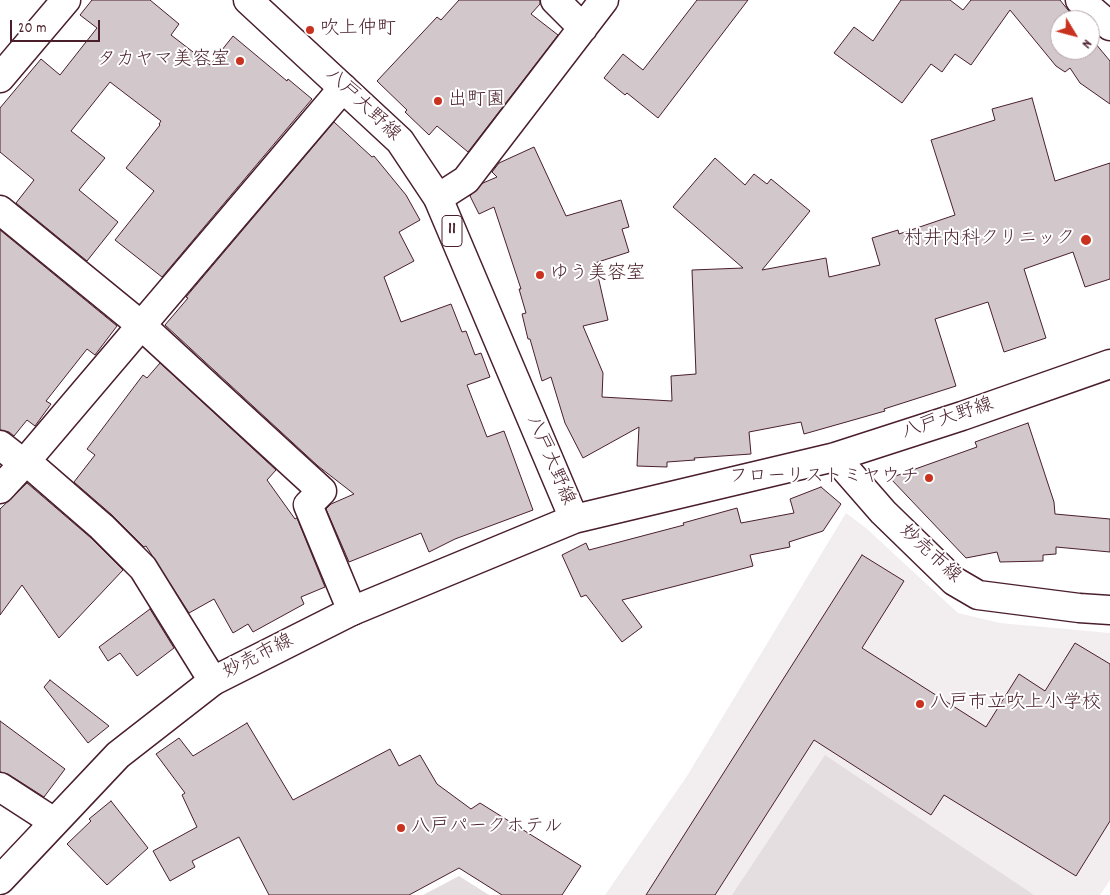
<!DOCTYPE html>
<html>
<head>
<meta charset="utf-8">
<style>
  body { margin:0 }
  #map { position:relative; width:1110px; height:895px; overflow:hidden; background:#fff; font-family:Dekko,sans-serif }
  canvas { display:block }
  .north { position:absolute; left:1050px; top:10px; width:50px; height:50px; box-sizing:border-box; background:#fff; border:1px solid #b7a5aa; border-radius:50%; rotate:127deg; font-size:14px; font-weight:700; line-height:20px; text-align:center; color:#4a1f2b }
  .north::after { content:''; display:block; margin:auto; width:18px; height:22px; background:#c8321e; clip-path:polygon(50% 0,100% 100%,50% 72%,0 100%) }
  .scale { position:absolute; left:10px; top:20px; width:90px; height:22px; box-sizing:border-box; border:2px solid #4a1f2b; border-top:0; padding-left:6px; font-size:15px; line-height:18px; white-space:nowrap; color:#4a1f2b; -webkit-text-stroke:4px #fff; paint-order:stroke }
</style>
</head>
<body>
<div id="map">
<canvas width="1110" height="895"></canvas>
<div class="north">N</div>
<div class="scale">20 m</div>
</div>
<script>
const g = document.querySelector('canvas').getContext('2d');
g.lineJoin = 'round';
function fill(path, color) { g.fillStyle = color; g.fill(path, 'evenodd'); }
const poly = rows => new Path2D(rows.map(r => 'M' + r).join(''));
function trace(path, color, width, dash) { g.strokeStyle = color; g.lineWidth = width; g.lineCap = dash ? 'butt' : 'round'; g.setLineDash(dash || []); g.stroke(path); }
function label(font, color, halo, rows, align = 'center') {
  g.font = font + ' Dekko,"Klee One",sans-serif'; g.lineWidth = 4; g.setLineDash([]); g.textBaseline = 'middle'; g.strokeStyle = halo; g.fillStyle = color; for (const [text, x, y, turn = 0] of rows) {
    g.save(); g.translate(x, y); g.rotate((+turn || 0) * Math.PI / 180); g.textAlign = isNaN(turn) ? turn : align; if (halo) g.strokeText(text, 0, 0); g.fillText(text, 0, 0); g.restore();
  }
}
fill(poly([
  [846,513,866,528,958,613,1000,623,1110,633,1110,880,1100,895,605,895,687,776]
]), '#f2eeef');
fill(poly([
  [825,755,1034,895,732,895],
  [459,876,489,895,423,895]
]), '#e5dee0');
const building = poly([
  [92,0,150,0,179,24,171,35,210,65,233,36,287,81,288,79,312,99,162,277,115,240,154,191,126,168,160,125,159,124,161,121,110,82,71,131,105,158,79,190,118,222,87,261,16,203,34,180,0,152,0,108,41,59,60,75,97,28,80,15,92,0],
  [459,0,540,0,540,4,531,14,558,35,468,152,437,126,429,135,405,112,407,110,377,81,437,17,441,20,459,0],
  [697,0,748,0,658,118,627,93,625,95,604,78,623,54,643,70,697,0],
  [901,0,950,0,963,10,971,0,1060,0,1076,20,1060,20,1060,50,1090,50,1090,37,1110,61,1110,104,1080,83,1070,68,1065,72,1056,66,1010,10,971,65,955,54,942,72,931,64,902,103,834,53,854,27,873,41,901,0],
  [1032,98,1055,181,1110,163,1110,279,1085,287,1073,252,1024,269,1046,338,1004,352,988,302,935,319,956,386,884,409,885,411,804,434,801,422,749,432,751,454,694,458,695,460,667,462,667,467,637,466,639,427,583,458,565,423,551,377,542,381,530,339,528,339,522,314,526,313,519,289,521,289,494,207,479,214,470,196,483,183,497,177,492,172,499,163,534,147,566,216,621,200,629,227,622,229,629,252,595,263,608,320,583,326,603,373,602,397,672,401,671,376,696,374,692,270,743,268,673,207,715,158,745,185,754,174,767,184,771,179,810,211,762,270,826,258,829,277,880,265,872,238,898,230,899,234,955,215,931,140,995,120,992,109,1032,98],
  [334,122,372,157,374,156,406,195,420,220,399,232,414,261,384,277,401,322,451,304,462,332,466,331,475,355,481,353,490,377,467,385,487,437,504,431,533,510,455,539,429,552,421,533,349,562,326,509,331,504,354,494,318,466,165,325,188,298,186,297,334,122],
  [0,230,117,326,95,355,87,349,46,401,51,404,35,426,27,420,14,436,9,432,0,430,0,230],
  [160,363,276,470,267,480,295,519,297,518,325,587,301,597,304,604,253,632,248,624,233,633,214,599,189,613,146,546,144,547,112,515,74,482,95,455,87,449,143,375,147,378,160,363],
  [1028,423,1054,502,1055,514,1110,519,1110,552,1056,547,1056,554,1043,555,1043,561,1000,562,997,552,966,558,890,478,977,447,975,442,1028,423],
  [27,483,91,538,123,570,59,638,22,585,0,615,0,509,27,483],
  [821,487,841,504,823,531,789,542,790,547,750,555,753,566,622,600,642,627,622,642,586,595,581,597,562,555,586,543,589,550,684,525,683,523,737,508,741,523,794,513,790,499,821,487],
  [862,555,904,581,862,648,986,727,1019,674,1045,691,1075,643,1110,664,1110,821,1076,876,944,795,931,815,814,740,715,895,646,895,862,555],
  [150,609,174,648,137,676,120,653,108,661,99,647,150,609],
  [50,680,109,726,88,743,44,687,50,680],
  [0,721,65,769,44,797,8,774,0,772,0,721],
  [247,723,293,800,390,749,399,766,420,755,437,784,471,809,480,803,581,866,562,895,502,895,459,868,409,895,269,895,239,837,192,861,195,867,170,881,153,851,197,827,182,795,185,793,156,754,179,738,193,756,247,723],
  [111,801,148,848,107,885,67,844,91,821,89,819,111,801]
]);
fill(building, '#d2c7cb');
trace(building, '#4a1f2b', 1);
const minor = poly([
  [555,0,583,28],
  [1080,0,1110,26],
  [0,78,66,0],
  [438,198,466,180,604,0],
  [0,210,142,326,322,491,308,505,352,611],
  [0,445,23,463],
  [26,461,102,527,143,568,213,681],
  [0,489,26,461,343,88],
  [0,787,54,822]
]);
const major = poly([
  [248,0,400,141,438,198,574,519],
  [835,457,883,512,954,581,978,595,1079,608,1110,610],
  [0,880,118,755,213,681,352,611,574,519,835,457,962,416,1110,364]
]);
trace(minor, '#4a1f2b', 31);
trace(major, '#4a1f2b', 31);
trace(minor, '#fff', 28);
trace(major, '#fff', 28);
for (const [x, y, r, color] of [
  [310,30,5,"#c8321e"],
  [240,61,5,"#c8321e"],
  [438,101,5,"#c8321e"],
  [1086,240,6,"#c8321e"],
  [540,275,5,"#c8321e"],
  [929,478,5,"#c8321e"],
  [920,704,5,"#c8321e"],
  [401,828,5,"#c8321e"]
]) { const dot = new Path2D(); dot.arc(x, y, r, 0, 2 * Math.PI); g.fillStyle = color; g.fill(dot); trace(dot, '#fff', 2); }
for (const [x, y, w] of [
  [452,231,20]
]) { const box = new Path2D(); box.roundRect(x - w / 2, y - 15.5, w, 31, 4); g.fillStyle = '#fff'; g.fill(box); trace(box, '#4a1f2b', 1); }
label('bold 18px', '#4a1f2b', null, [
  ["11",452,231]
]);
label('19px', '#4a1f2b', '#fff', [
  ["吹上仲町",320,30],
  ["タカヤマ美容室",230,61,"right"],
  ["出町園",448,101],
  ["村井内科クリニック",1075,240,"right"],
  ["ゆう美容室",550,275],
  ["フローリストミヤウチ",919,478,"right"],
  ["八戸市立吹上小学校",930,704],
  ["八戸パークホテル",411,828]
], 'left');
label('19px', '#4a1f2b', '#fff', [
  ["八戸大野線",362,106,44],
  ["八戸大野線",948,420,-18],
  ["八戸大野線",549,461,67],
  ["妙売市線",929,555,43],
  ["妙売市線",259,658,-27]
]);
</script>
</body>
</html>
